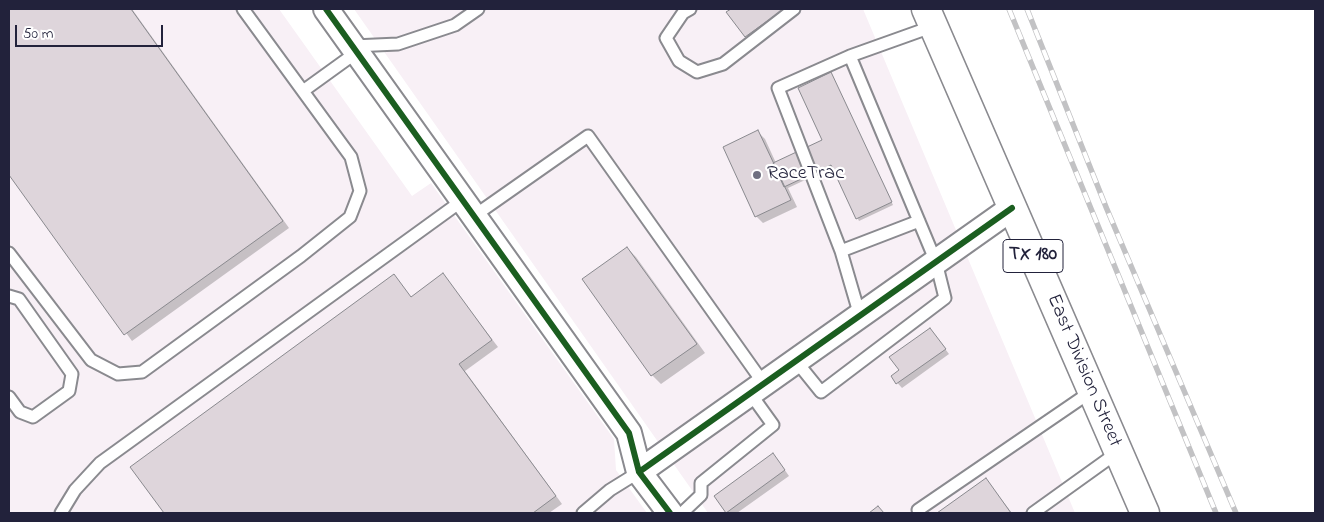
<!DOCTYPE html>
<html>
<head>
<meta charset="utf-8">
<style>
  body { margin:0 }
  #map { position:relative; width:1324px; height:522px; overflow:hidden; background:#fff; font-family:"Indie Flower",sans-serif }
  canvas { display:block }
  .frame { position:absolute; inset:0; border:10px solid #22223b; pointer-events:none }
  .scale { position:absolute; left:15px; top:25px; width:148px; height:22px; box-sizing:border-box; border:2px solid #22223b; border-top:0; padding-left:6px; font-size:15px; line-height:18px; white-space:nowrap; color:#22223b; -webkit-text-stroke:4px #fff; paint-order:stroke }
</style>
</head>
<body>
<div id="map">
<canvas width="1324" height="522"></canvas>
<div class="frame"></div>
<div class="scale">50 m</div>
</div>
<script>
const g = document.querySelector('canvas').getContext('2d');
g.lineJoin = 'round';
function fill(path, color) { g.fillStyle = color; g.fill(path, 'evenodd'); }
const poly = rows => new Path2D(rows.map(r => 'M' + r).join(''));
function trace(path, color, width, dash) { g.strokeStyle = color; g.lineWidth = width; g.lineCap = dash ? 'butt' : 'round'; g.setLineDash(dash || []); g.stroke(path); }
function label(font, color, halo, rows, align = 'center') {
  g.font = font + ' "Indie Flower",sans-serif'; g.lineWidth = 4.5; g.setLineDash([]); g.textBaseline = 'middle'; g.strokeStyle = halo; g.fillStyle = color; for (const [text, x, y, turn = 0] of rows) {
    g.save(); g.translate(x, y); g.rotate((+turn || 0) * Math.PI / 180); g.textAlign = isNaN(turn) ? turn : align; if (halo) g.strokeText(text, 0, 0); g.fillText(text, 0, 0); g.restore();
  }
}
fill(poly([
  [9,9,279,9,412,196,431,183,614,439,616,470,647,513,9,513],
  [354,9,863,9,1075,513,708,513]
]), '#f8f0f6');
fill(poly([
  [9,9,132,9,289,228,132,341,9,173],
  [733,9,800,9,753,43,728,12],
  [831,74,893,205,859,221,833,167,788,188,797,207,763,223,756,216,758,132,765,139,776,163,823,140],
  [627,248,636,257,705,353,661,384,652,375,584,279],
  [394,275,414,303,443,275,498,347,465,371,562,504,549,513,165,513,132,468],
  [930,329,949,354,902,388,892,377,901,371],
  [777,459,789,476,737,513,728,513,716,496],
  [986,480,1012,513,939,513]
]), '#0003');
const building = poly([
  [9,9,131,9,283,221,124,335,9,175,9,9],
  [731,9,784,9,745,37,726,12,731,9],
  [831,72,892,202,856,219,831,165,784,187,773,163,822,140,798,88,831,72],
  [758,130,791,200,755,217,723,147,758,130],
  [627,247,697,344,651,376,582,279,627,247],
  [443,273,492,340,459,364,556,496,533,513,164,513,130,467,394,274,411,297,443,273],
  [930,328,946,349,896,384,891,376,899,370,889,357,930,328],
  [773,453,785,470,726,513,714,496,773,453],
  [986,478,1011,513,937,513,986,478],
  [878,506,884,513,869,513,878,506]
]);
fill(building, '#ded5db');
trace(building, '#8a8a8f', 1);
const lane = poly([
  [690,9,683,13,666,38,679,61,697,72,723,64,794,9],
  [353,46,398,44,455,25,478,9],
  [850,56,778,88,841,251,919,221],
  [303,91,357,52],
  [474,216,588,136,764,384],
  [841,251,860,316],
  [9,253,91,360,118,374,142,372,301,256,350,217,360,191,351,157,243,9],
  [9,296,19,299,72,374,69,391,33,417,20,412,9,397],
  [796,361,821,392,945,298,936,262,850,56,934,26],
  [918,510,1092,391],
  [61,513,75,490,100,463,463,200],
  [583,513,610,490,639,472],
  [682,513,701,495,701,483,773,425,750,393],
  [1033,513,1118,452]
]);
const street = poly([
  [326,9,629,433,639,472,670,513],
  [639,472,1012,208]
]);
const primary = poly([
  [926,9,1145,513]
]);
trace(lane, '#8a8a8f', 15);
trace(street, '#8a8a8f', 28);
trace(primary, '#8a8a8f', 31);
trace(lane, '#fff', 11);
trace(street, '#fff', 24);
trace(primary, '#fff', 28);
const rail = poly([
  [1009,9,1216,513],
  [1027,9,1106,207,1236,513]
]);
trace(rail, '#c2c2c4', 5.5);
trace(rail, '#fff', 4, [11]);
trace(poly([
  [326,9,629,433,639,472,670,513],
  [639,472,1012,208]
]), '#1b5e20', 6);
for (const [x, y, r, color] of [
  [757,175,5,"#6f6f80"]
]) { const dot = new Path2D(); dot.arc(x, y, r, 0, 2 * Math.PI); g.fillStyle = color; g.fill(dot); trace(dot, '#fff', 2); }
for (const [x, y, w] of [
  [1033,256,60]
]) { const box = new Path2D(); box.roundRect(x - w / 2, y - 16.5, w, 33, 4); g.fillStyle = '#fff'; g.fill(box); trace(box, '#22223b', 1); }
label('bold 19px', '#22223b', null, [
  ["TX 180",1033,256]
]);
label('20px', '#22223b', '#fff', [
  ["RaceTrac",767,175]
], 'left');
label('20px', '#22223b', '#fff', [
  ["East Division Street",1083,371,67]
]);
</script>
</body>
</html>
